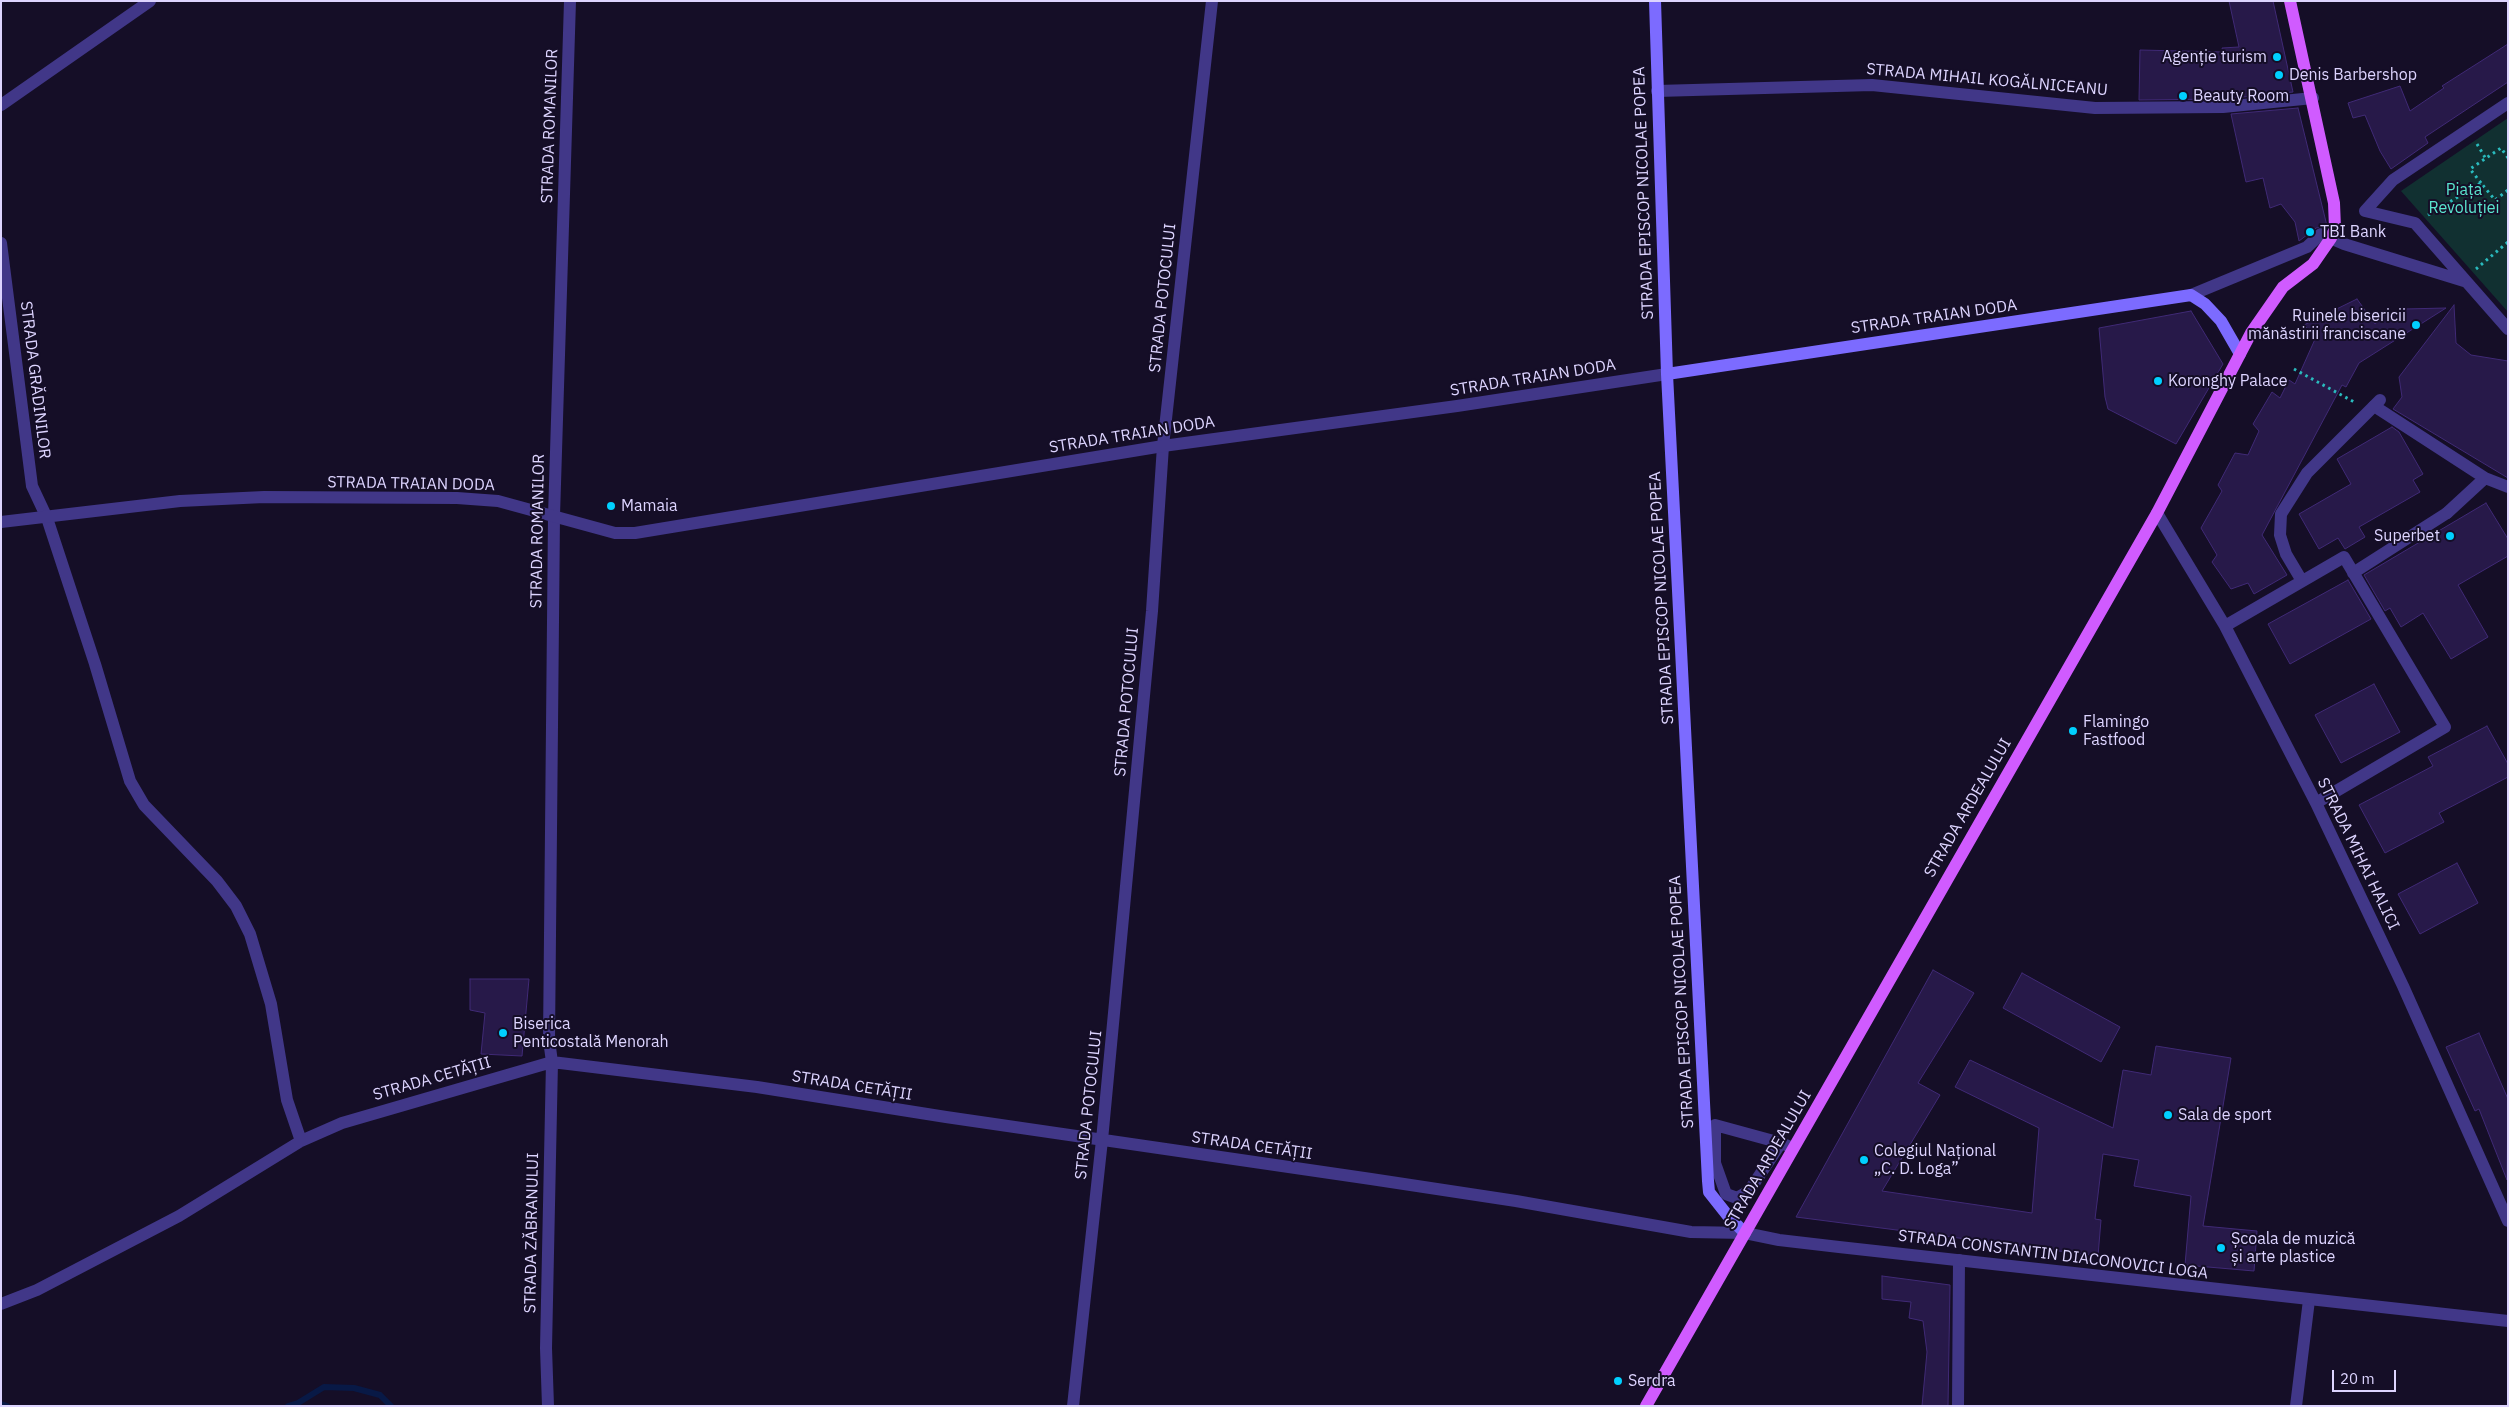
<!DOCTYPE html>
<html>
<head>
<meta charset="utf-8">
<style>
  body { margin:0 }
  #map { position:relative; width:2509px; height:1407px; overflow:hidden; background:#150e27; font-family:"IBM Plex Sans",sans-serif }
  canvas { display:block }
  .frame { position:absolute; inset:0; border:2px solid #ddd4ff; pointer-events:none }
  .scale { position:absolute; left:2332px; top:1370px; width:64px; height:22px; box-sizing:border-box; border:2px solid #ddd4ff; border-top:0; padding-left:6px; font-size:15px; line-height:18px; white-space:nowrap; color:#ddd4ff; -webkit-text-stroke:4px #150e27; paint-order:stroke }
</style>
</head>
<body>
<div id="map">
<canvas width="2509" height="1407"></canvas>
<div class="frame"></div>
<div class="scale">20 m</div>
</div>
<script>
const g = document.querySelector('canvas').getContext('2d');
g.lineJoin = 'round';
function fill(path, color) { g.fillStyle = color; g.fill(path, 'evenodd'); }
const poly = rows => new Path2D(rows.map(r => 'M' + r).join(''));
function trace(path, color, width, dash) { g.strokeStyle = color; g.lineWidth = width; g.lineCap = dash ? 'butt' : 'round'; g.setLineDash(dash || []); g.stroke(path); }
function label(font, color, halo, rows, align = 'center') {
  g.font = font + ' "IBM Plex Sans",sans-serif'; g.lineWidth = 4; g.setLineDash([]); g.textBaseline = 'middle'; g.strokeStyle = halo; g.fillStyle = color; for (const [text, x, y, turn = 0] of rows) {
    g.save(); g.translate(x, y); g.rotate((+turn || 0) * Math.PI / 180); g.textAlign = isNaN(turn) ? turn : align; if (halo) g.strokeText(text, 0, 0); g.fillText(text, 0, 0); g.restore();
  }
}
fill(poly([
  [2508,118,2508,312,2401,191]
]), '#113031');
trace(poly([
  [1,1404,7,1406],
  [288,1406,298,1403,324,1387,354,1388,380,1395,391,1406]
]), '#081946', 6);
const building = poly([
  [2229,1,2273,1,2293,92,2223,99,2139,100,2140,50,2223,52,2222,48,2239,47,2229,1],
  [2508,44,2508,82,2425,137,2428,143,2391,169,2380,151,2365,115,2353,118,2348,103,2400,86,2410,111,2444,88,2442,86,2508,44],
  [2298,108,2327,226,2316,228,2299,241,2295,222,2281,204,2270,208,2263,178,2246,182,2231,114,2298,108],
  [2357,299,2375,324,2385,315,2404,313,2404,309,2446,308,2359,363,2346,387,2342,385,2262,535,2287,575,2254,594,2248,583,2231,589,2212,562,2217,555,2201,528,2222,491,2218,485,2235,453,2248,455,2259,431,2253,424,2272,392,2280,398,2289,380,2295,384,2316,337,2304,325,2357,299],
  [2454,305,2456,343,2471,355,2508,361,2508,478,2393,409,2402,397,2399,377,2454,305],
  [2191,311,2223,364,2176,444,2108,409,2105,397,2099,328,2191,311],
  [2392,427,2399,432,2423,474,2413,480,2420,492,2359,527,2365,537,2345,549,2338,538,2319,549,2299,514,2351,484,2337,459,2392,427],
  [2486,503,2508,539,2508,556,2458,585,2488,637,2451,659,2423,613,2401,627,2390,608,2385,611,2364,575,2486,503],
  [2348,580,2371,619,2290,664,2268,624,2348,580],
  [2374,684,2400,732,2341,763,2315,715,2374,684],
  [2487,726,2508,764,2508,777,2439,813,2444,822,2385,853,2359,805,2433,766,2428,757,2487,726],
  [2457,863,2478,903,2420,934,2398,894,2457,863],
  [1933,970,1974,993,1918,1083,1940,1095,1882,1191,2032,1213,2039,1128,1955,1087,1970,1060,2113,1128,2123,1070,2151,1075,2156,1046,2231,1058,2203,1226,2257,1231,2254,1271,2185,1265,2191,1196,2134,1186,2139,1160,2103,1154,2095,1219,2101,1220,2098,1256,1796,1217,1933,970],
  [2022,973,2120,1027,2101,1062,2003,1008,2022,973],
  [470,979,529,979,522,1056,481,1054,485,1013,470,1010,470,979],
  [2479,1033,2508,1099,2507,1180,2479,1109,2475,1111,2446,1047,2479,1033],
  [1882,1276,1950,1285,1948,1406,1922,1406,1927,1352,1923,1321,1909,1318,1911,1302,1882,1299,1882,1276]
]);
fill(building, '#271949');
trace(building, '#402a76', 1);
trace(poly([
  [2477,144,2486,159],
  [2481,183,2470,169,2501,148,2508,158],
  [2428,215,2481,183,2495,200,2508,190],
  [2476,269,2508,242],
  [2294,369,2356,403]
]), '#2ababd', 3, [2.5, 4]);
trace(poly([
  [2508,103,2393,180,2365,211,2415,223,2508,329],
  [2191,295,2307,247,2321,234,2344,244,2464,281],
  [2374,406,2485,478],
  [2447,513,2485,478,2508,487],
  [1781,1143,1749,1191,1737,1198,1726,1194,1715,1163,1715,1125,1781,1143,1793,1148]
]), '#413788', 12);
trace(poly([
  [1657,91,1872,85,2095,108,2223,107,2313,98],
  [1,105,150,1],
  [1,243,32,486,47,518,95,664,130,781,144,805,217,881,236,906,250,934,271,1004,287,1100,301,1141],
  [2157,513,2225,626,2316,803,2403,986,2508,1221],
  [2353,573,2447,513],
  [2302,581,2286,554,2280,535,2281,514,2307,473,2380,400],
  [2225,626,2344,557,2445,727,2316,803],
  [1,1304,37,1290,179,1216,301,1141,342,1123,552,1062,757,1087,946,1117,1371,1179,1516,1201,1691,1232,1745,1233],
  [548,1406,546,1348,552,1062,549,1040,554,516,570,1],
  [1073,1406,1102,1140,1152,611,1163,446,1212,1],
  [1958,1406,1959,1260],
  [2296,1406,2309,1300]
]), '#413788', 12);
trace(poly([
  [1,522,180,501,264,497,457,498,498,501,615,533,635,533,1163,446,1457,406,1667,374],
  [1745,1233,1779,1240,1839,1247,2508,1321]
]), '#413788', 12);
trace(poly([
  [1655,1,1667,374,1708,1181,1709,1192,1728,1216,1745,1233],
  [1667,374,2191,295,2205,304,2221,321,2240,354]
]), '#7c6bff', 12);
trace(poly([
  [1646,1406,2157,513,2251,333,2283,287,2313,264,2331,238,2335,228,2334,203,2290,1]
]), '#d05bff', 12);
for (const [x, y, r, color] of [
  [2277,57,5,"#00d0ff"],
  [2279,75,5,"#00d0ff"],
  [2183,96,5,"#00d0ff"],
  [2310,232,5,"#00d0ff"],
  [2416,325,5,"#00d0ff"],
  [2158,381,5,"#00d0ff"],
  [611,506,5,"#00d0ff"],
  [2450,536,5,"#00d0ff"],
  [2073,731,5,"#00d0ff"],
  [503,1033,5,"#00d0ff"],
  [2168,1115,5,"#00d0ff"],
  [1864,1160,5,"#00d0ff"],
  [2221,1248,5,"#00d0ff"],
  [1618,1381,5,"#00d0ff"]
]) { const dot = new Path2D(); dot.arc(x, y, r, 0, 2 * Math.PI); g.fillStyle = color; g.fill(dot); trace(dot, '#150e27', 2); }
label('16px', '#ddd4ff', '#150e27', [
  ["Agenție turism",2267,57,"right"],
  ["Denis Barbershop",2289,75],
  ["Beauty Room",2193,96],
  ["TBI Bank",2320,232],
  ["Ruinele bisericii",2406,316,"right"],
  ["mănăstirii franciscane",2406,334,"right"],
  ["Koronghy Palace",2168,381],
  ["Mamaia",621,506],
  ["Superbet",2440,536,"right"],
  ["Flamingo",2083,722],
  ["Fastfood",2083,740],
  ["Biserica",513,1024],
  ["Penticostală Menorah",513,1042],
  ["Sala de sport",2178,1115],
  ["Colegiul Național",1874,1151],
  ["„C. D. Loga”",1874,1169],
  ["Școala de muzică",2231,1239],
  ["și arte plastice",2231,1257],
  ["Serdra",1628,1381]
], 'left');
label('16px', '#ddd4ff', '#150e27', [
  ["STRADA MIHAIL KOGĂLNICEANU",1987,80,5],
  ["STRADA ROMANILOR",550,126,-88],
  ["STRADA EPISCOP NICOLAE POPEA",1644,193,-92],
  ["STRADA POTOCULUI",1163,298,-84],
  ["STRADA TRAIAN DODA",1934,317,-8],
  ["STRADA TRAIAN DODA",1533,378,-9],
  ["STRADA GRĂDINILOR",35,380,83],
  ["STRADA TRAIAN DODA",1132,435,-9],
  ["STRADA TRAIAN DODA",411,484,1],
  ["STRADA ROMANILOR",538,531,-89],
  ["STRADA EPISCOP NICOLAE POPEA",1662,598,-93],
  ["STRADA POTOCULUI",1127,702,-85],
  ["STRADA ARDEALULUI",1968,808,-60],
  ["STRADA MIHAI HALICI",2358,854,64],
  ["STRADA EPISCOP NICOLAE POPEA",1682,1002,-93],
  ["STRADA CETĂȚII",432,1079,-16],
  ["STRADA CETĂȚII",852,1086,9],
  ["STRADA POTOCULUI",1089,1105,-84],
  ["STRADA CETĂȚII",1252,1146,8],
  ["STRADA ARDEALULUI",1768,1160,-60],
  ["STRADA ZĂBRANULUI",532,1233,-89],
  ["STRADA CONSTANTIN DIACONOVICI LOGA",2053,1255,7]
]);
label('16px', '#5ae5ce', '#150e27', [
  ["Piața",2464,190],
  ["Revoluției",2464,208]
]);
</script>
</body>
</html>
